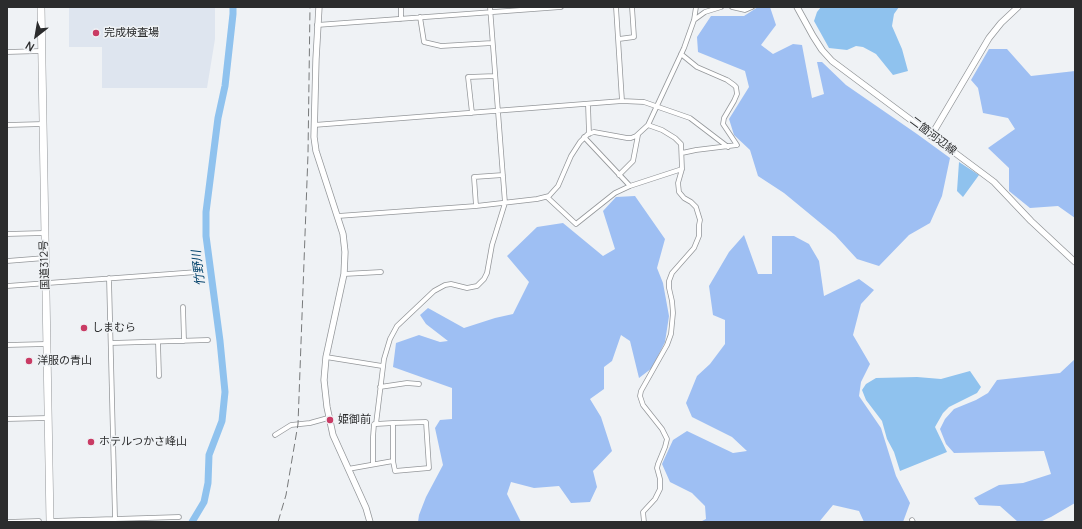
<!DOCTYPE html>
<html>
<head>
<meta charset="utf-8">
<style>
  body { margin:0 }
  #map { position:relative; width:1082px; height:529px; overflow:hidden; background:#eff2f5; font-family:Manrope,sans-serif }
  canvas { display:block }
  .frame { position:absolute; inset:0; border:8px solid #2b2c2d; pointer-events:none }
  .north { position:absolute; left:16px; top:16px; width:40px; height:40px; -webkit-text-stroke:3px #eff2f5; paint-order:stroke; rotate:211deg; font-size:11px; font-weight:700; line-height:16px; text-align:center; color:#2b2c2d }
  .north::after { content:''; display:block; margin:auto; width:14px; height:18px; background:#2b2c2d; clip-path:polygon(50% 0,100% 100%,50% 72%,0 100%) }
</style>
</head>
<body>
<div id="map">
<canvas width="1082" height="529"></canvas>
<div class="frame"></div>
<div class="north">N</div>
</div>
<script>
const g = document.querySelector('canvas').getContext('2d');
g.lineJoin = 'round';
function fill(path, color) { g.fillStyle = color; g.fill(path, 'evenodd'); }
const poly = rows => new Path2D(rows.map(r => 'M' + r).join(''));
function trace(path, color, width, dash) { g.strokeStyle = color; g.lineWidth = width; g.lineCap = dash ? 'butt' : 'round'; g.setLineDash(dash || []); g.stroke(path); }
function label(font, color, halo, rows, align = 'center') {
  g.font = font + ' Manrope,"Noto Sans JP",sans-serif'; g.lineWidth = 3; g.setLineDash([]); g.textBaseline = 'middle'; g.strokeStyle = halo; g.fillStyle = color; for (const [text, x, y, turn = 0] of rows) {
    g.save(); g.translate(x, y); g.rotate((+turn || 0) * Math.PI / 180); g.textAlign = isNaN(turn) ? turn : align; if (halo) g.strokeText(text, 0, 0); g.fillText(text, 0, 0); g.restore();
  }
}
fill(poly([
  [69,7,215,7,215,39,207,88,102,88,102,47,69,47]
]), '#dee5ef');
fill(poly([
  [758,7,770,7,776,25,761,45,773,54,793,44,802,45,812,98,824,94,817,62,822,62,846,85,917,134,950,158,942,196,930,223,909,235,879,266,857,259,835,235,784,193,758,176,750,150,734,135,729,119,749,87,745,71,698,52,697,37,711,16,744,16],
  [989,49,1007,49,1031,76,1075,71,1075,218,1058,206,1030,208,1009,191,1009,168,988,148,1015,129,1008,118,983,113,978,88,971,80],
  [635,196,665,239,657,268,663,283,669,316,665,342,652,368,639,378,630,341,621,335,612,361,604,367,604,389,590,399,601,417,612,451,593,471,597,487,590,502,571,503,559,486,534,488,511,482,507,494,521,522,418,522,419,515,426,497,443,465,435,428,440,420,452,419,452,388,393,367,396,343,419,335,440,342,448,341,426,324,420,315,428,308,464,328,495,318,513,314,529,282,507,256,537,227,563,223,603,256,615,249,603,211,616,197],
  [744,235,758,274,772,274,772,236,794,236,809,244,819,261,824,296,859,279,874,290,861,304,853,335,870,364,861,382,859,396,881,428,896,476,910,503,903,522,864,522,859,511,833,505,819,522,700,522,706,519,705,506,692,493,670,482,662,464,673,440,687,431,733,453,747,451,732,437,692,417,686,403,697,376,710,364,725,344,725,320,713,315,709,286,729,252],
  [1075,359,1075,503,1051,517,1040,522,1018,522,1000,506,979,505,974,498,999,485,1023,483,1051,474,1044,451,954,453,946,444,940,429,945,419,954,409,976,400,988,393,997,380,1060,373]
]), '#9ebff3');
fill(poly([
  [821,7,899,7,894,14,892,26,902,49,908,71,893,75,876,54,863,47,856,46,847,50,829,48,814,21,817,12],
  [959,162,979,175,963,197,957,191],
  [970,371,981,387,977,393,949,407,943,413,935,427,947,452,900,471,894,452,887,439,882,421,866,400,862,390,866,384,876,378,917,377,941,379]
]), '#8fc2ee');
trace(poly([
  [192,522,204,502,208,483,209,455,222,421,225,392,220,341,206,236,206,212,218,118,225,86,233,14,233,7]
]), '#8fc2ee', 7);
const street = poly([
  [401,7,401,19],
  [616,7,622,101],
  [732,7,745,10,752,7],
  [420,17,424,42,441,46,492,43],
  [694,20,705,12,721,7],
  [317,25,561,7],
  [619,39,634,37,632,7],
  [7,52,41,51],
  [681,54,697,67,727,80,734,85,736,87,737,94,734,101,724,118,723,124,737,145,696,150,682,153],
  [588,104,589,134],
  [472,113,468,77,495,76],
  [7,125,43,124],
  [314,125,622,101,644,102,690,118,728,147],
  [584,137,630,186],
  [619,175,633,161,638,135],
  [547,197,576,224,615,193,630,186,682,169],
  [476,206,474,177,503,175],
  [338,216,476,206,537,199,549,196,558,186,571,156,580,142,588,134,594,132,627,138,631,138,636,136,648,125,684,48,694,20,696,7],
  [7,234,44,233],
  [7,261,45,258],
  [344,274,381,272],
  [109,278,115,518],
  [7,286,197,272],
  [183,307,184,341],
  [158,342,159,376],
  [111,343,208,340],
  [7,345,46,344],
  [326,357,382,366],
  [380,387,407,383,419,384],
  [7,419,48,418],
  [393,423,426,422,429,468,395,471,393,461],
  [275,435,291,425,310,423,328,418],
  [373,464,373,437,374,424,376,424],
  [348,469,393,461,393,423,376,424,384,359,390,339,397,326,434,291,445,285,451,284,467,288,477,286,484,279,487,273,492,245,505,203,490,7],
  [912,520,913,522],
  [50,521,179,517],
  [7,522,39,521],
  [644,522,643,512,655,499,660,489,660,479,657,468,658,464,665,447,667,439,662,429,643,405,640,396,641,391,667,345,671,334,673,313,672,301,669,288,669,281,672,273,694,248,699,236,699,225,700,220,696,207,691,202,684,198,679,192,678,183,682,169,681,144,675,138,662,130,648,125]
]);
const secondary = poly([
  [319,7,316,59,314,137,316,151,343,234,345,252,344,274,326,357,324,380,327,407,333,435,366,508,370,522],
  [797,7,813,36,822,50,832,61,994,182,1031,221,1075,262],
  [931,136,989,38,1001,23,1018,7]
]);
const highway = poly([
  [41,7,50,522]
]);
trace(street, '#94979a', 5.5);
trace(secondary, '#94979a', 7);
trace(highway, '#94979a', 8);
trace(street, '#fff', 4);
trace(secondary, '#fff', 5.5);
trace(highway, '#fff', 7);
trace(poly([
  [278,522,286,495,298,424,308,154,310,7]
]), '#77797a', 1, [8, 4]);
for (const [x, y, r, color] of [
  [96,33,4,"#c93b64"],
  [84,328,4,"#c93b64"],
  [29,361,4,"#c93b64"],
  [330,420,4,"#c93b64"],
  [91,442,4,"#c93b64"]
]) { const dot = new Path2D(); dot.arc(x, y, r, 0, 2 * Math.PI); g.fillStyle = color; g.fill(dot); trace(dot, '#eff2f5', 1.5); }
label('11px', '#2b2c2d', '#eff2f5', [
  ["完成検査場",104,33],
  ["しまむら",92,328],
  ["洋服の青山",37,361],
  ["姫御前",338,420],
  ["ホテルつかさ峰山",99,442]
], 'left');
label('11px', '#2b2c2d', '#eff2f5', [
  ["二箇河辺線",933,136,37],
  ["国道312号",45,265,-92]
]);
label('italic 12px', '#02416a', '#eff2f5', [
  ["竹野川",199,268,-97]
]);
</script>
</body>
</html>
